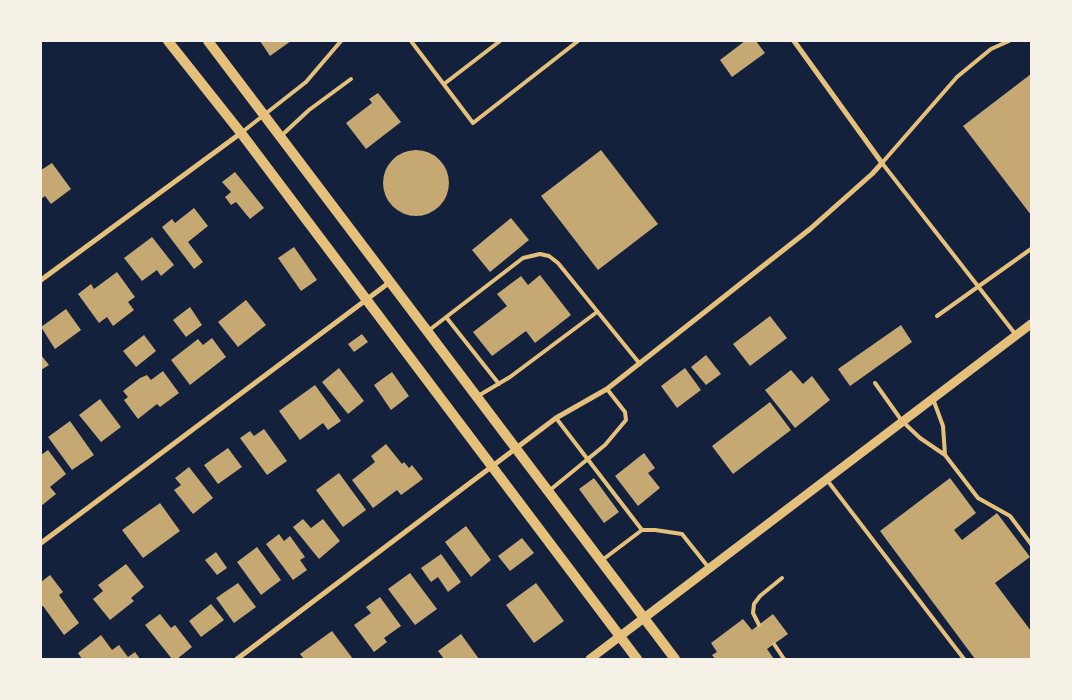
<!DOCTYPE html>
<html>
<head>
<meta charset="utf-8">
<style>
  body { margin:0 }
  #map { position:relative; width:1072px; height:700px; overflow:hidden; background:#14213d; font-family:"Source Sans 3",sans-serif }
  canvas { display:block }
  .frame { position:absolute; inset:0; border:42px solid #f6f1e7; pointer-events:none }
</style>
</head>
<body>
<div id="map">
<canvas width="1072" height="700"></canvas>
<div class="frame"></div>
</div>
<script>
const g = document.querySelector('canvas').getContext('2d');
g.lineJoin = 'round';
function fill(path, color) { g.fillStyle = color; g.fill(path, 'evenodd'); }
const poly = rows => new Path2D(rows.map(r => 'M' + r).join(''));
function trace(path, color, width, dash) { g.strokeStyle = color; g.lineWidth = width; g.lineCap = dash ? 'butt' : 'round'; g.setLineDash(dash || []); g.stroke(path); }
fill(poly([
  [260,41,291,41,270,56],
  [745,41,756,41,765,53,732,77,720,60],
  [1031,74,1031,215,963,126],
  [378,93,401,122,366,149,346,123,372,103,369,99],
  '383 183a33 33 0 1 1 66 0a33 33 0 1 1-66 0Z',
  [601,150,658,224,598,270,541,196],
  [52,163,71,189,51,204,45,196,41,199,41,170],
  [235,172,264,208,250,219,236,202,231,205,225,197,231,192,222,182],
  [194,208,208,226,188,242,203,262,194,269,162,227,172,219,175,223],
  [511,218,529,240,490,272,472,250],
  [152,237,174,265,161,276,157,270,142,281,124,258],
  [294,247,317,280,301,291,278,258],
  [117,272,135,297,128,302,134,310,113,326,107,317,99,323,78,294,91,284,94,289],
  [540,275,571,315,535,343,526,331,492,356,473,332,507,306,497,294,521,276,528,285],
  [246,300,266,325,238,347,218,322],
  [190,307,202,325,186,337,173,320],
  [66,309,81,330,55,349,41,327],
  [770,316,787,338,750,366,733,344],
  [901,325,912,342,850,386,838,369],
  [362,334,368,342,354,352,348,344],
  [144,335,156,351,136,367,123,351],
  [212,338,226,357,190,385,171,360,198,339,203,345],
  [41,355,49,365,41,370],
  [706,355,721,374,706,385,691,367],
  [339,368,364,401,348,414,322,382],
  [685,368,701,390,677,408,661,386],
  [791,370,803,384,812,376,830,400,795,428,765,390],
  [163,371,179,393,160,407,157,404,138,419,124,400,128,397,123,391,140,378,147,375,151,380],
  [392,372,409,396,391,410,374,385],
  [315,385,341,421,328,430,323,423,300,440,279,411],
  [100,399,121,427,101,442,79,415],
  [770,402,791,430,733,474,712,446],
  [70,421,94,455,72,470,48,437],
  [264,429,287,461,267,475,240,438,250,431,254,436],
  [386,444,402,464,404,462,409,468,412,465,423,479,401,495,397,490,373,508,352,480,375,462,371,456],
  [228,448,242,467,218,484,204,465],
  [48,450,66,474,50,487,56,494,41,506,41,455],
  [644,453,655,468,648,473,660,488,638,506,615,476],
  [189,467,213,498,193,514,174,490,181,485,175,478],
  [339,473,366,510,343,527,316,490],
  [594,478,619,512,604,523,579,489],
  [950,478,976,513,954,530,962,540,997,513,1030,557,995,583,1031,631,1031,659,975,659,880,531],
  [160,503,180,531,143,558,122,530],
  [303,519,311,528,323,519,340,541,319,559,293,527],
  [466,526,491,560,471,577,445,542],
  [279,534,284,541,290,536,305,557,300,560,307,570,293,580,266,544],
  [522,538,534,553,510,571,498,556],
  [257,547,281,580,261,595,237,562],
  [216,552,227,568,217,575,205,560],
  [441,554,461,582,448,592,438,577,431,582,421,568],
  [126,564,144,587,131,598,134,601,110,620,93,599,103,591,98,585],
  [410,573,437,609,415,625,388,589],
  [50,575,63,592,59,595,79,623,64,635,43,606,41,607,41,582],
  [238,583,256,607,234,623,216,598],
  [536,583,564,621,534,643,506,605],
  [380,597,401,626,384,638,387,642,374,652,354,625,371,613,366,607],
  [211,604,224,620,201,637,189,621],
  [160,614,171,628,175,625,192,647,177,659,172,659,145,625],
  [773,614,788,634,767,649,774,659,715,659,712,655,717,652,711,643,743,619,752,630],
  [332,631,353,659,304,659,300,654],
  [461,634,479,659,444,659,438,651],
  [101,635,112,650,119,645,128,657,135,652,140,659,82,659,78,653]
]), '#c6a872');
trace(poly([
  [411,41,473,123,578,41],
  [1009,41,991,49,957,77,882,163,1016,335],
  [444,84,500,41],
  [241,133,306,82,341,41],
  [281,136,309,110,351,79],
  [937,316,1031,249],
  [446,317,499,384],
  [428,331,523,258,540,254,549,256,558,263,640,364],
  [875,383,902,421,920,438,945,455,978,498,1010,516,1031,544],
  [478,396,510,377,597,312],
  [933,399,943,426,945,455],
  [556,418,642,530],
  [827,480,964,659],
  [550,490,605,445,626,420,625,412,607,389],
  [601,561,642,530,655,530,682,534,709,568],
  [759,625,753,613,754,604,760,596,782,578],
  [774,644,784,659]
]), '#e5c07b', 4);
trace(poly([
  [41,280,241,133],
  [41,543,390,282],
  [237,659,556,418,607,389,810,229,872,174,882,163,794,41]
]), '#e5c07b', 5);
trace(poly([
  [590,659,1031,324]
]), '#e5c07b', 9);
trace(poly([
  [168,41,241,133,637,659],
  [208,41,675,659]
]), '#e5c07b', 10);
</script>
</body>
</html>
